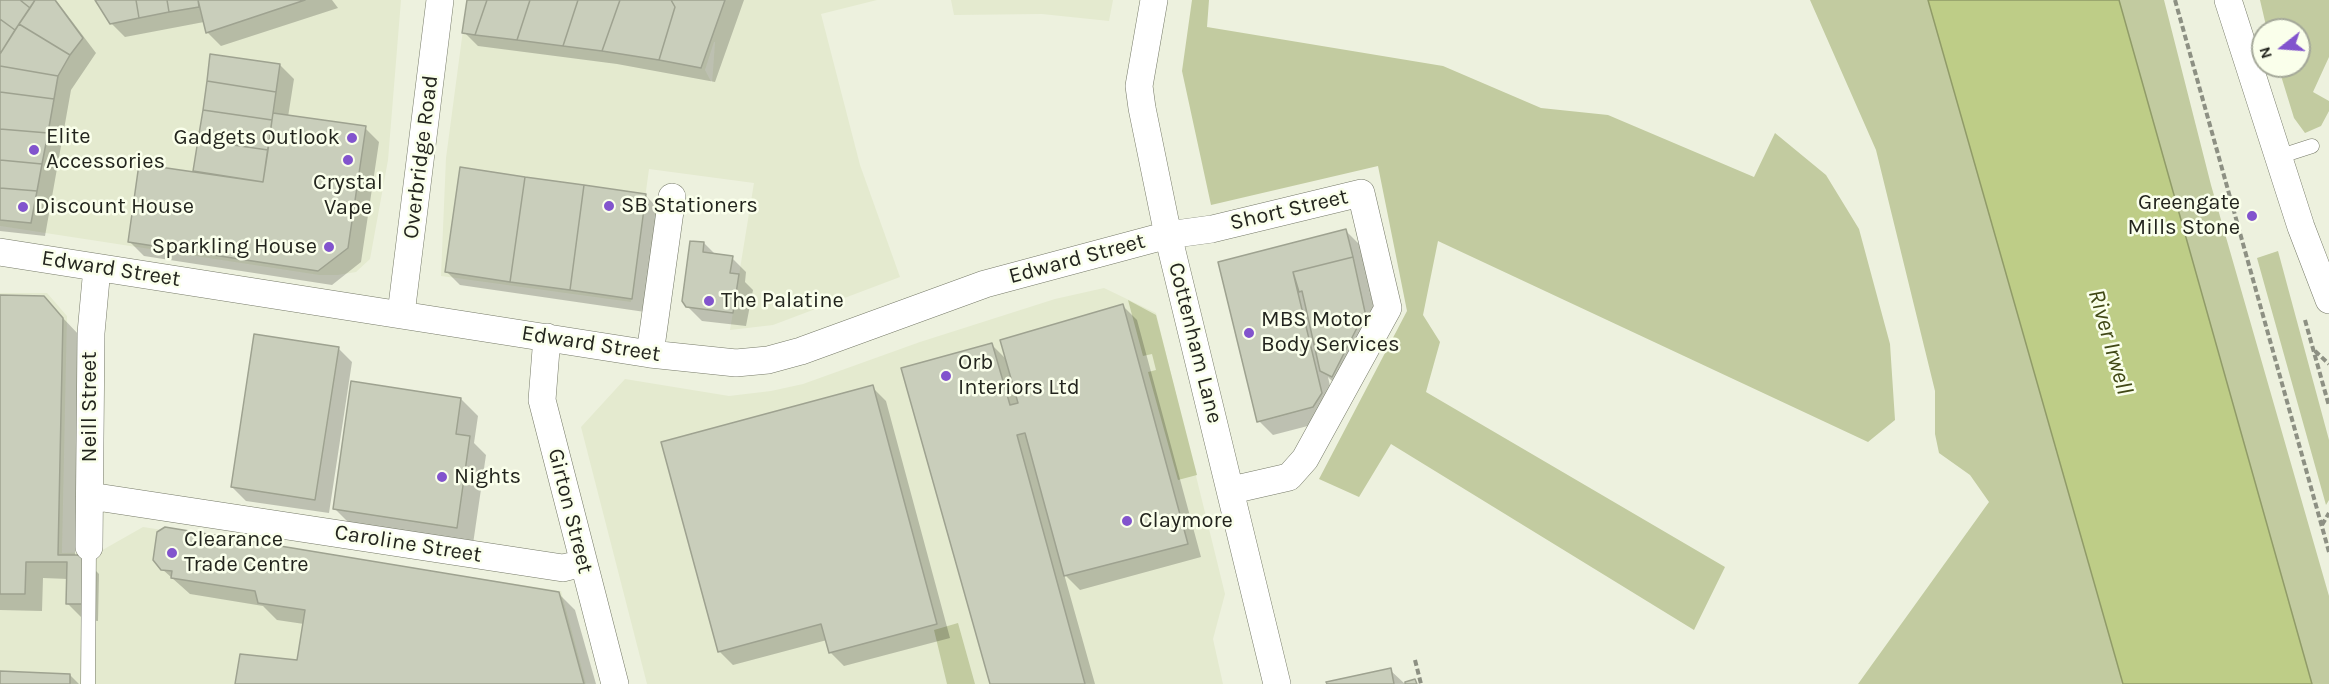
<!DOCTYPE html>
<html>
<head>
<meta charset="utf-8">
<style>
  body { margin:0 }
  #map { position:relative; width:2329px; height:684px; overflow:hidden; background:#edf1de; font-family:Karla,sans-serif }
  canvas { display:block }
  .north { position:absolute; left:2251px; top:18px; width:60px; height:60px; box-sizing:border-box; background:#faffeb; border:2px solid #a4a899; border-radius:50%; rotate:253deg; font-size:16px; font-weight:700; line-height:24px; text-align:center; color:#23251e }
  .north::after { content:''; display:block; margin:auto; width:21px; height:27px; background:#8254cd; clip-path:polygon(50% 0,100% 100%,50% 72%,0 100%) }
</style>
</head>
<body>
<div id="map">
<canvas width="2329" height="684"></canvas>
<div class="north">N</div>
</div>
<script>
const g = document.querySelector('canvas').getContext('2d');
g.lineJoin = 'round';
function fill(path, color) { g.fillStyle = color; g.fill(path, 'evenodd'); }
const poly = rows => new Path2D(rows.map(r => 'M' + r).join(''));
function trace(path, color, width, dash) { g.strokeStyle = color; g.lineWidth = width; g.lineCap = dash ? 'butt' : 'round'; g.setLineDash(dash || []); g.stroke(path); }
function label(font, color, halo, rows, align = 'center') {
  g.font = font + ' Karla,sans-serif'; g.lineWidth = 5; g.setLineDash([]); g.textBaseline = 'middle'; g.strokeStyle = halo; g.fillStyle = color; for (const [text, x, y, turn = 0] of rows) {
    g.save(); g.translate(x, y); g.rotate((+turn || 0) * Math.PI / 180); g.textAlign = isNaN(turn) ? turn : align; if (halo) g.strokeText(text, 0, 0); g.fillText(text, 0, 0); g.restore();
  }
}
fill(poly([
  [0,0,401,0,388,160,370,259,356,272,338,275,319,275,0,226],
  [467,0,877,0,821,14,860,165,900,277,773,325,730,330,754,183,649,169,631,302,441,276,446,158],
  [714,42,715,42,712,83,705,70],
  [951,0,1113,0,1109,21,1042,14,954,15],
  [1104,288,1156,313,1225,594,1213,639,1223,684,647,684,581,427,625,379,729,396,771,391,803,384,920,342,1055,299],
  [0,293,47,293,67,316,62,553,99,552,143,527,561,591,586,684,0,684]
]), '#e4eacf');
fill(poly([
  [1192,0,1209,0,1207,27,1443,66,1541,108,1608,115,1754,177,1775,133,1826,175,1859,229,1890,344,1895,420,1868,442,1438,241,1423,315,1440,342,1426,392,1725,567,1694,630,1391,444,1359,497,1319,479,1407,311,1378,166,1211,205,1182,71],
  [1810,0,1928,0,2123,684,1858,684,1989,502,1970,475,1939,453,1935,434,1935,391,1876,150],
  [2119,0,2164,0,2211,185,2329,596,2329,684,2312,684],
  [2260,0,2329,0,2329,57,2313,92,2329,101,2329,111,2321,126,2305,133,2294,118,2278,66,2299,66,2299,30,2267,30],
  [2278,251,2329,440,2329,500,2326,505,2257,258],
  [1128,300,1156,315,1197,475,1178,480,1148,372,1156,370,1152,354,1143,356],
  [958,623,975,684,947,684,934,630]
]), '#c2cba0');
const water = poly([
  [1928,0,2119,0,2312,684,2123,684,1928,0]
]);
fill(water, '#becd87');
trace(water, '#909b68', 1.5);
fill(poly([
  [0,0,56,0,96,53,71,90,45,236,0,231],
  [97,0,332,0,338,8,221,46,207,32,204,22,125,37,111,23],
  [468,0,744,0,715,82,617,64,478,46,464,32],
  [212,55,280,65,294,79,288,117,365,128,379,142,361,262,332,285,144,256,130,242,195,173],
  [645,195,659,209,645,312,460,285,446,271],
  [1346,231,1360,245,1378,327,1336,385,1328,377,1335,408,1327,421,1273,435,1259,421,1220,263],
  [704,243,716,255,732,258,746,272,745,282,753,290,746,326,702,321,687,306],
  [0,296,43,297,80,336,75,556,82,557,99,574,98,621,84,620,67,603,68,579,43,578,42,611,0,610],
  [1123,306,1137,320,1201,557,1080,590,1064,574,1095,684,992,684,992,345,1007,360],
  [338,348,352,362,329,513,246,501,232,487],
  [872,387,886,401,950,638,844,666,830,652,827,640,733,665,719,651],
  [461,399,478,416,474,443,486,455,473,544,352,526,335,509],
  [162,569,558,593,575,610,596,684,236,684,298,662,304,624,277,620,263,606,190,594],
  [1390,670,1405,684,1328,684],
  [0,672,70,675,79,684,0,684]
]), '#0003');
const building = poly([
  [0,0,20,0,30,8,15,30,0,19,0,0],
  [20,0,35,0,30,8,20,0],
  [35,0,55,0,83,38,70,55,19,24,35,0],
  [95,0,136,0,139,18,110,24,95,0],
  [136,0,167,0,169,12,139,18,136,0],
  [167,0,198,0,199,7,169,12,167,0],
  [198,0,305,0,206,33,198,0],
  [467,0,487,0,475,35,462,33,467,0],
  [487,0,530,0,517,40,475,35,487,0],
  [530,0,578,0,563,46,517,40,530,0],
  [578,0,620,0,602,51,563,46,578,0],
  [620,0,671,0,675,7,659,60,602,51,620,0],
  [671,0,725,0,701,68,659,60,675,7,671,0],
  [0,19,15,30,0,54,0,19],
  [19,24,70,55,58,76,0,66,0,54,19,24],
  [210,54,280,64,276,92,207,81,210,54],
  [0,66,58,76,54,99,0,92,0,66],
  [207,81,276,92,272,120,203,110,207,81],
  [0,92,54,99,48,133,0,129,0,92],
  [203,110,272,120,268,150,198,140,203,110],
  [273,113,366,126,348,248,318,271,128,242,139,164,263,182,273,113],
  [0,129,48,133,42,164,0,160,0,129],
  [198,140,268,150,263,182,193,171,198,140],
  [0,160,42,164,37,191,0,188,0,160],
  [460,167,525,177,510,282,445,272,460,167],
  [525,177,584,185,570,290,510,282,525,177],
  [584,185,646,194,632,299,570,290,584,185],
  [0,188,37,191,31,223,0,220,0,188],
  [1346,229,1353,257,1293,272,1322,393,1313,407,1257,422,1218,262,1346,229],
  [690,241,704,242,703,252,733,256,730,273,739,274,733,313,686,307,682,301,690,241],
  [1353,257,1365,312,1332,377,1320,371,1302,291,1299,292,1293,272,1353,257],
  [0,295,44,296,63,318,58,555,83,555,82,604,66,604,67,562,26,562,25,594,0,594,0,295],
  [1123,304,1188,544,1064,576,1025,433,1017,435,1085,684,990,684,901,368,992,343,1010,405,1018,403,1000,340,1123,304],
  [254,334,339,347,315,500,231,487,254,334],
  [351,381,461,398,456,434,470,436,457,528,333,509,351,381],
  [873,385,937,624,829,653,821,624,718,652,661,442,873,385],
  [165,527,559,592,584,684,235,684,240,654,297,660,305,610,258,603,255,591,171,578,172,571,161,570,153,560,157,532,165,527],
  [1391,668,1394,684,1327,684,1326,682,1391,668],
  [0,671,70,674,70,684,0,684,0,671],
  [1415,679,1417,684,1405,684,1405,682,1415,679]
]);
fill(building, '#c9cebb');
trace(building, '#9ea290', 1.5);
const lane = poly([
  [2278,157,2312,146],
  [88,684,89,547]
]);
const street = poly([
  [1154,0,1139,86,1142,108,1168,235,1277,684],
  [2228,0,2301,227,2329,300],
  [0,252,650,354,736,363,768,360,801,351,985,284,1168,235,1212,229,1361,193,1388,308,1305,459,1289,477,1232,490],
  [401,314,440,0],
  [547,337,542,400,615,684],
  [650,354,672,197],
  [90,496,563,568,583,563],
  [89,547,91,333,97,268]
]);
trace(lane, '#767a68', 15);
trace(street, '#767a68', 28);
trace(poly([
  [2175,0,2329,552],
  [2305,320,2329,406],
  [2315,351,2329,364],
  [2322,525,2329,513],
  [1415,660,1421,684]
]), '#8d9083', 4, [6, 3]);
trace(lane, '#fff', 14);
trace(street, '#fff', 27);
for (const [x, y, r, color] of [
  [352,138,6,"#8254cd"],
  [34,150,6,"#8254cd"],
  [348,160,6,"#8254cd"],
  [609,206,6,"#8254cd"],
  [23,207,6,"#8254cd"],
  [2252,216,6,"#8254cd"],
  [329,247,6,"#8254cd"],
  [709,301,6,"#8254cd"],
  [1249,333,6,"#8254cd"],
  [946,376,6,"#8254cd"],
  [442,477,6,"#8254cd"],
  [1127,521,6,"#8254cd"],
  [172,553,6,"#8254cd"]
]) { const dot = new Path2D(); dot.arc(x, y, r, 0, 2 * Math.PI); g.fillStyle = color; g.fill(dot); trace(dot, '#faffeb', 2); }
label('22px', '#23251e', '#faffeb', [
  ["Elite",46,137],
  ["Accessories",46,162],
  ["Gadgets Outlook",340,138,"right"],
  ["Crystal",348,183,"center"],
  ["Vape",348,208,"center"],
  ["Greengate",2240,203,"right"],
  ["Mills Stone",2240,228,"right"],
  ["SB Stationers",621,206],
  ["Discount House",35,207],
  ["Sparkling House",317,247,"right"],
  ["The Palatine",721,301],
  ["MBS Motor",1261,320],
  ["Body Services",1261,345],
  ["Orb",958,363],
  ["Interiors Ltd",958,388],
  ["Nights",454,477],
  ["Claymore",1139,521],
  ["Clearance",184,540],
  ["Trade Centre",184,565]
], 'left');
label('22px', '#23251e', '#faffeb', [
  ["Overbridge Road",421,157,-83],
  ["Short Street",1289,210,-13],
  ["Edward Street",1077,259,-15],
  ["Edward Street",111,269,9],
  ["Cottenham Lane",1195,343,76],
  ["Edward Street",591,344,9],
  ["Neill Street",90,407,-90],
  ["Girton Street",570,511,76],
  ["Caroline Street",408,544,9]
]);
label('italic 24px', '#404815', '#faffeb', [
  ["River Irwell",2110,342,74]
]);
</script>
</body>
</html>
